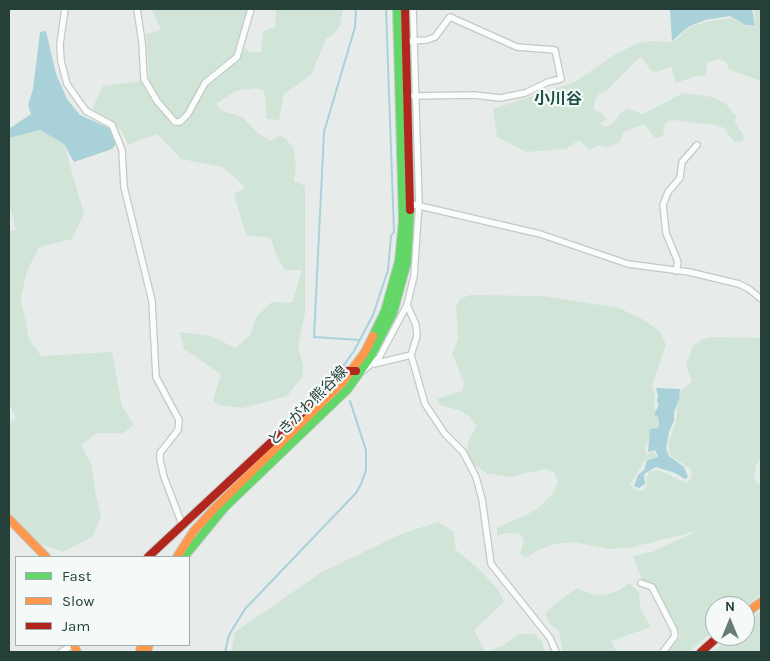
<!DOCTYPE html>
<html>
<head>
<meta charset="utf-8">
<style>
  body { margin:0 }
  #map { position:relative; width:770px; height:661px; overflow:hidden; background:#e7ecea; font-family:Karla,sans-serif }
  canvas { display:block }
  .frame { position:absolute; inset:0; border:10px solid #244039; pointer-events:none }
  .legend { position:absolute; left:15px; top:556px; width:175px; height:90px; box-sizing:border-box; background:#f5faf8; border:1px solid #a1b0ac; margin:0; padding:6px 9px; list-style:none; font-size:15px; color:#244039 }
  .legend li { display:flex; align-items:center; gap:10px; height:25px }
  .legend b { width:25px; border:1px solid #a1b0ac }
  .north { position:absolute; left:705px; top:596px; width:50px; height:50px; box-sizing:border-box; background:#f5faf8; border:1px solid #a1b0ac; border-radius:50%; rotate:0deg; font-size:14px; font-weight:700; line-height:20px; text-align:center; color:#244039 }
  .north::after { content:''; display:block; margin:auto; width:18px; height:22px; background:#687c77; clip-path:polygon(50% 0,100% 100%,50% 72%,0 100%) }
</style>
</head>
<body>
<div id="map">
<canvas width="770" height="661"></canvas>
<div class="frame"></div>
<ul class="legend">
<li><b style="height:6px;background:#63d668"></b>Fast</li>
<li><b style="height:6px;background:#ff974d"></b>Slow</li>
<li><b style="height:6px;background:#b3261e"></b>Jam</li>
</ul>
<div class="north">N</div>
</div>
<script>
const g = document.querySelector('canvas').getContext('2d');
g.lineJoin = 'round';
function fill(path, color) { g.fillStyle = color; g.fill(path, 'evenodd'); }
const poly = rows => new Path2D(rows.map(r => 'M' + r).join(''));
function trace(path, color, width, dash) { g.strokeStyle = color; g.lineWidth = width; g.lineCap = dash ? 'butt' : 'round'; g.setLineDash(dash || []); g.stroke(path); }
function label(font, color, halo, rows, align = 'center') {
  g.font = font + ' Karla,"Noto Sans JP",sans-serif'; g.lineWidth = 4.5; g.setLineDash([]); g.textBaseline = 'middle'; g.strokeStyle = halo; g.fillStyle = color; for (const [text, x, y, turn = 0] of rows) {
    g.save(); g.translate(x, y); g.rotate((+turn || 0) * Math.PI / 180); g.textAlign = isNaN(turn) ? turn : align; if (halo) g.strokeText(text, 0, 0); g.fillText(text, 0, 0); g.restore();
  }
}
fill(poly([
  [152,9,248,9,239,45,251,52,261,52,263,32,269,28,275,28,276,9,343,9,340,25,334,34,326,39,311,75,284,94,279,120,267,119,264,91,256,88,236,91,216,104,220,110,242,117,259,134,271,141,280,135,286,139,294,149,296,167,294,181,305,186,305,313,298,346,303,366,302,377,287,396,243,408,218,405,213,400,221,374,184,349,180,332,210,336,236,348,251,334,256,317,272,302,292,303,302,270,285,270,277,257,271,238,246,235,234,194,245,187,223,167,181,159,157,134,128,145,122,131,92,109,103,86,149,80,146,34,161,30],
  [754,9,761,9,761,81,729,70,726,62,719,59,707,63,706,75,693,77,676,83,671,67,657,72,651,71,642,58,637,60,606,91,600,93,595,99,594,110,602,113,606,119,600,124,607,127,616,120,619,114,628,109,643,114,683,93,713,97,726,104,736,116,735,122,744,136,743,141,734,142,724,128,715,125,672,120,665,123,663,136,655,138,644,124,623,132,620,142,606,148,598,145,590,150,579,140,566,149,526,152,497,137,493,109,575,82,617,53,639,43,652,41,673,42,688,28,705,22,731,18,746,26,755,27],
  [40,130,64,144,84,214,72,239,39,247,27,271,21,298,29,339,41,356,112,352,122,406,134,425,123,433,97,433,81,445,92,466,95,492,101,516,93,536,63,552,40,544,9,512,9,423,16,418,9,403,9,231,16,230,9,203,9,138],
  [470,295,543,296,619,308,642,319,660,331,666,345,652,385,655,397,654,408,661,413,659,422,645,447,646,455,654,451,657,457,646,459,630,484,635,490,642,491,647,486,646,478,650,471,659,470,687,483,692,476,691,470,686,466,670,455,668,444,675,425,680,392,692,381,686,365,693,346,703,339,712,337,761,338,761,458,756,465,754,478,758,484,761,482,761,594,745,607,715,606,715,629,689,652,665,652,681,636,666,613,657,589,642,580,633,556,652,552,697,531,629,548,607,549,574,542,554,544,538,550,526,558,520,554,524,540,520,534,505,533,497,536,497,528,536,510,553,493,558,482,554,472,545,469,510,477,486,473,475,465,466,453,469,439,477,426,469,416,458,410,440,405,437,399,462,391,464,383,452,353,458,340,456,306,460,299],
  [438,522,453,531,456,550,482,572,499,591,504,602,474,630,486,652,504,645,519,634,534,634,542,641,545,652,231,652,235,632,322,572,401,534],
  [629,583,639,592,640,608,651,627,611,641,617,652,563,652,559,631,551,625,545,614,555,604,577,588,592,594,604,595,618,591],
  [761,611,761,652,713,652,731,636,745,636,745,624]
]), '#d0e5d7');
fill(poly([
  [670,9,752,9,755,26,745,25,730,16,705,20,688,27,672,41],
  [46,31,56,74,67,99,80,115,111,129,116,144,112,149,74,162,64,144,40,130,9,138,9,129,31,114,28,105,33,89,40,32],
  [656,388,680,389,679,400,674,412,674,421,669,432,666,448,669,456,684,467,688,477,685,479,675,473,656,467,644,474,645,484,639,488,634,486,638,475,644,470,647,460,658,457,655,450,648,452,650,429,657,428,659,424,658,416,654,415,659,404,657,402,658,395]
]), '#a8d1d9');
trace(poly([
  [356,9,355,27,324,132,314,337,360,340],
  [341,369,354,351,373,315,388,270,391,236,394,232,386,9],
  [225,652,229,635,245,609,356,493,361,484,366,470,366,450,350,401]
]), '#a8d1d9', 2);
const street = poly([
  [65,9,60,44,61,61,67,84,86,111,112,125,122,150,124,187,152,301,156,377,179,420,178,430,160,453,160,460,164,477,182,524],
  [137,9,142,42,144,79,157,101,175,122,180,122,188,114,205,83,237,57,251,9],
  [410,41,427,40,435,37,450,17,517,47,555,50,561,79,548,82,525,93,500,98,474,95,414,96],
  [407,203,540,234,628,264,689,272,739,284,749,289,761,299],
  [676,271,678,262,666,233,663,205,668,192,680,178,682,162,697,145],
  [407,305,416,325,417,336,411,355],
  [374,364,411,355,425,404,445,434,463,452,476,477,482,499,491,564,550,638,556,652],
  [361,372,379,358,407,305,414,276,419,204,413,9],
  [641,583,652,587,674,630,675,636,663,652],
  [61,652,72,645]
]);
const fast = poly([
  [373,336,385,311,399,261,403,221,397,9],
  [184,557,225,507,348,389,371,356,393,313,407,262,410,210]
]);
const slow = poly([
  [9,519,46,557],
  [177,557,193,532,216,507,342,383,365,352,373,336],
  [745,614,761,602],
  [74,645,77,652],
  [140,652,141,645],
  [147,652,149,645]
]);
const jam = poly([
  [405,9,410,210],
  [148,557,293,422,343,371,356,371],
  [701,652,719,636]
]);
trace(street, '#c4c9c7', 8);
trace(fast, '#c2cac7', 10);
trace(slow, '#c2cac7', 10);
trace(jam, '#c2cac7', 10);
trace(street, '#fbfcfc', 5.5);
trace(fast, '#63d668', 8);
trace(slow, '#ff974d', 8);
trace(jam, '#b3261e', 8);
label('15px', '#244039', '#f5faf8', [
  ["ときがわ熊谷線",308,406,-45]
]);
label('bold 16px', '#1f5246', '#f5faf8', [
  ["小川谷",558,99]
]);
</script>
</body>
</html>
